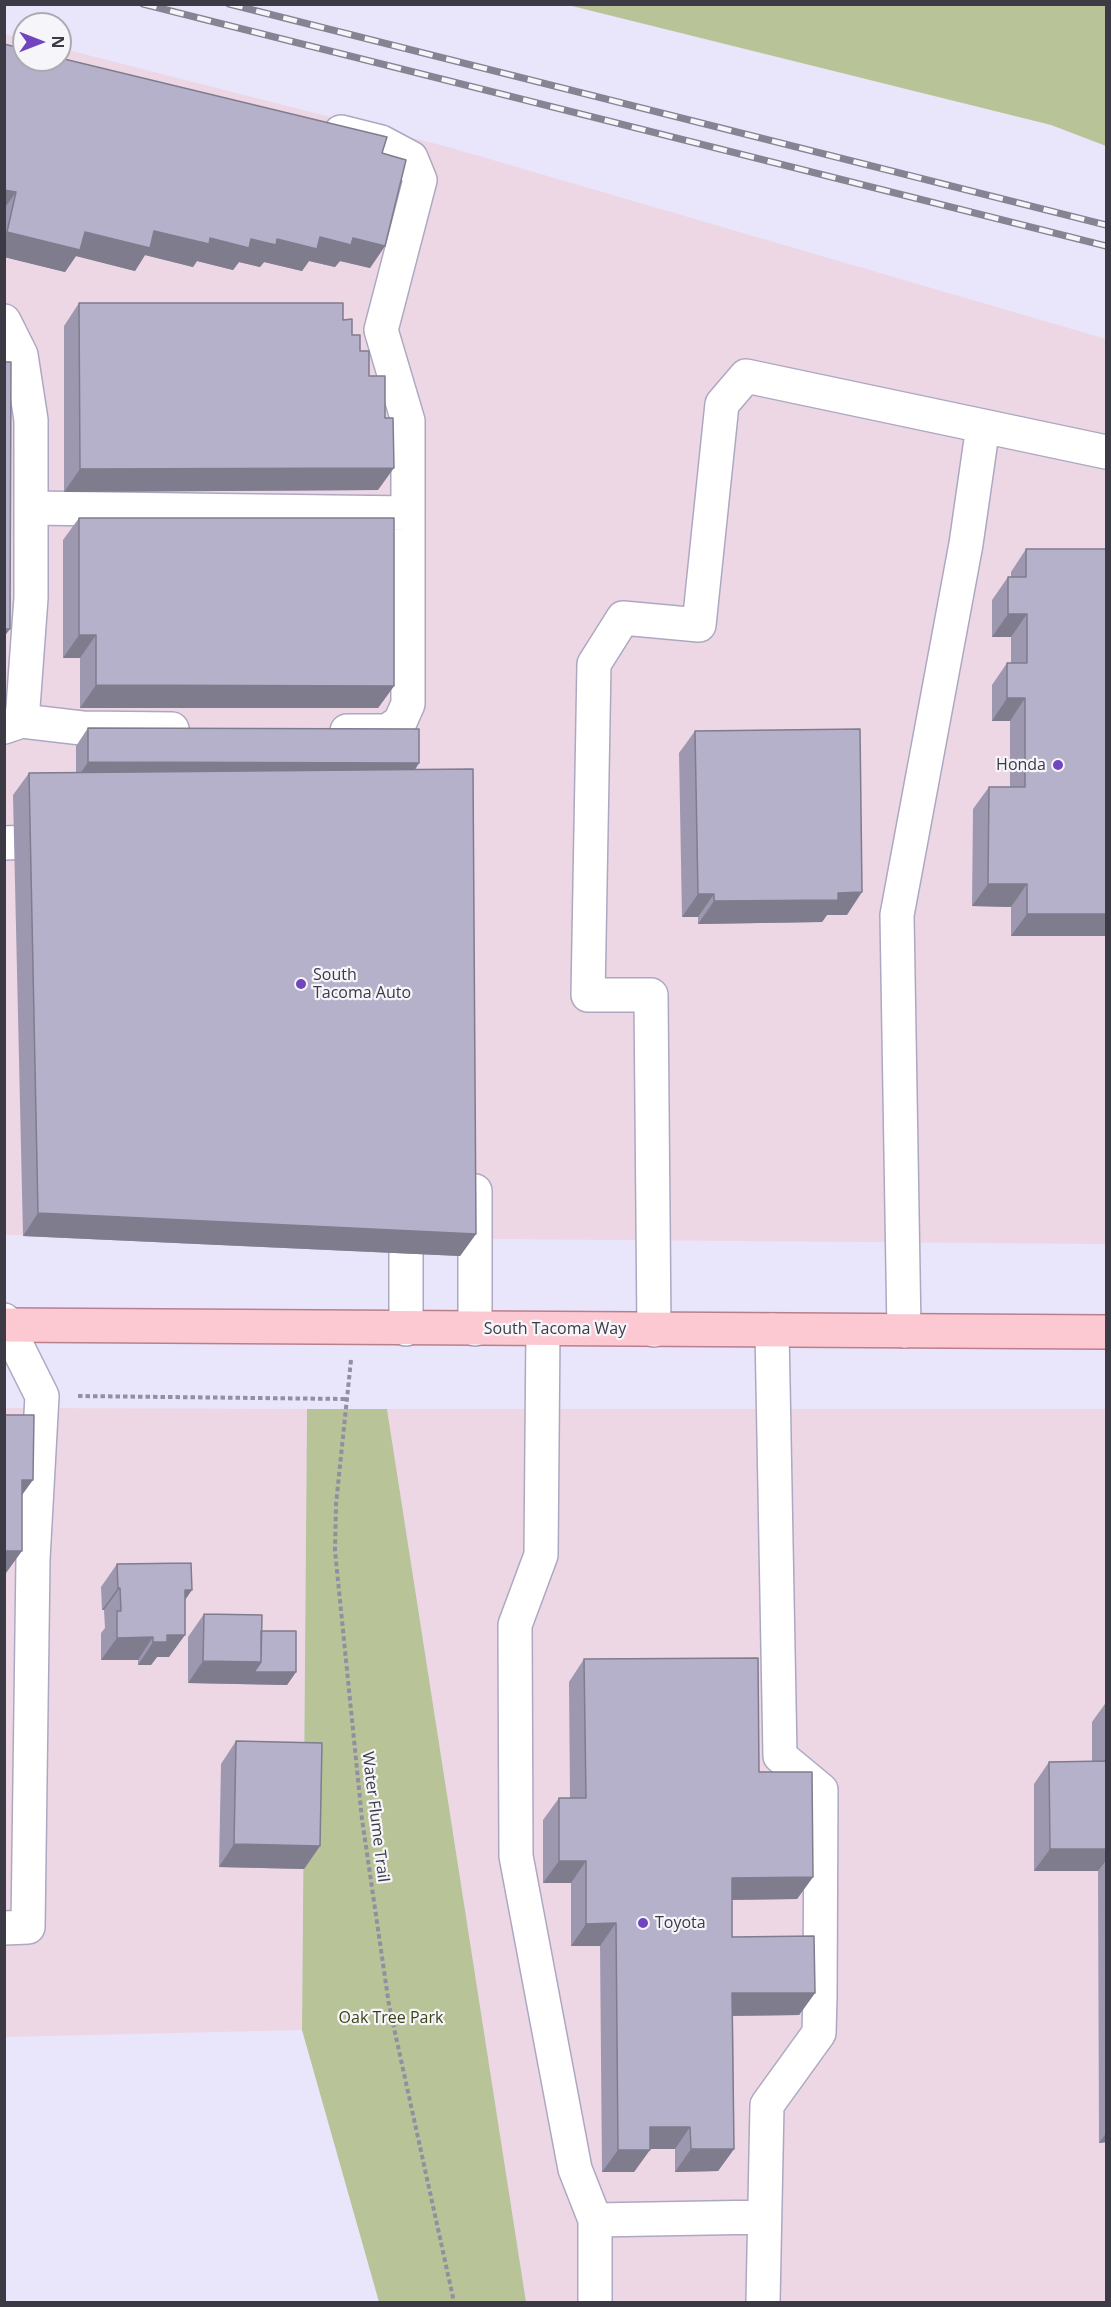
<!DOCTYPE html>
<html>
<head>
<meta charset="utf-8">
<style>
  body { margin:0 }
  #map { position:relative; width:1111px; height:2307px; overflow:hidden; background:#e9e5fb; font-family:"Open Sans",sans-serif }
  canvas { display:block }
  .frame { position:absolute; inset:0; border:6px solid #3c3a45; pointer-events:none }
  .north { position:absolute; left:12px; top:12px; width:60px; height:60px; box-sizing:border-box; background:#f6f5fa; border:2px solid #acaab2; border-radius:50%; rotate:90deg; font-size:16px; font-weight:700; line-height:24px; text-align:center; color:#3c3a45 }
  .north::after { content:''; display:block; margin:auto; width:21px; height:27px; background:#7145bd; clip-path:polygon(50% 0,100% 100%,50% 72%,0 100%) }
</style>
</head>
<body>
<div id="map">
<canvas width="1111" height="2307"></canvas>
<div class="frame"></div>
<div class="north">N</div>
</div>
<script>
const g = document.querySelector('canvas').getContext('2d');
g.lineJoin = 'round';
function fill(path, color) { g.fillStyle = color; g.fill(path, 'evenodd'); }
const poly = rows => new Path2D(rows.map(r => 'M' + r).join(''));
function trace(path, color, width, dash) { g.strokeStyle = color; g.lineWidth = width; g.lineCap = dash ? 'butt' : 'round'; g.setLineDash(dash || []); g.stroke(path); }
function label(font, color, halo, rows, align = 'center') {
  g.font = font + ' "Open Sans",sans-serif'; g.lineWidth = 4.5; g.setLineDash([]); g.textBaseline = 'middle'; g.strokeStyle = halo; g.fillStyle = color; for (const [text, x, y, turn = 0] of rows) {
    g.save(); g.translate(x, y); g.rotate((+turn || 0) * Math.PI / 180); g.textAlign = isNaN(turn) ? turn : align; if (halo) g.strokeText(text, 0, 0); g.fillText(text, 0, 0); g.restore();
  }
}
fill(poly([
  [4,34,24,39,24,60,60,60,60,48,448,147,1106,339,1106,1244,5,1235],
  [4,1408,307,1409,302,2030,5,2037],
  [387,1409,1106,1409,1106,2302,526,2302]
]), '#edd7e5');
fill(poly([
  [568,5,1106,5,1106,146,1051,125],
  [307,1409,387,1409,526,2302,379,2302,302,2030]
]), '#b8c498');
const minor = poly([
  [341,132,381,142,411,158,420,180,381,330,408,421,408,704,400,722,387,731,347,731],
  [4,321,21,355,31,420,31,598,22,721],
  [31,508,408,513],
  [4,727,22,721,82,728,172,729],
  [4,843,60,841],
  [475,1191,475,1329],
  [406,1208,406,1329],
  [4,1320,42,1396,33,1559,28,1927,4,1928],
  [543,1329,541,1555,515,1625,516,1856,575,2169,595,2220,595,2302],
  [654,1330,651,995,588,995,594,664,623,618,699,625,722,404,746,376,983,426],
  [904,1331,897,915,966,544,983,426,1106,452],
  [595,2220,764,2217],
  [763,2302,767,2105,819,2033,820,1996,821,1790,780,1756,772,1330]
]);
const major = poly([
  [4,1325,1106,1332]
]);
trace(minor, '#ada8c2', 36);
trace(major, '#b8808d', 36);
trace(poly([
  [351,1360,336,1504,335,1551,362,1819,389,2005,454,2302],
  [78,1396,347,1399]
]), '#928fa0', 4, [4.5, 3]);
trace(minor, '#fff', 33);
trace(major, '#fcc9d2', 33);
const rail = poly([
  [143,4,1106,246],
  [229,4,1106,225]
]);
trace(rail, '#868393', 7);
trace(rail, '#f6f5fa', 4.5, [14]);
fill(poly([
  [4,44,382,153,385,246,370,268,340,261,335,267,309,261,302,271,264,262,260,267,239,262,233,270,197,261,193,267,145,255,135,271,76,256,65,272,4,257],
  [79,303,343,320,360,351,369,376,378,490,64,492,64,326],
  [79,518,394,686,378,708,80,708,80,658,63,658,63,540],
  [1026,549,1107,549,1107,936,1011,936,1011,907,972,906,973,809,989,787,1010,787,1010,721,992,721,992,685,1007,663,1011,663,1011,637,992,637,992,600,1008,577,1011,577,1011,572],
  [88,728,419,763,415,770,476,1234,460,1256,23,1236,13,795,29,773,76,772,76,746],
  [695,731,847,915,827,915,822,922,698,924,698,917,682,917,679,753],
  [117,1564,185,1600,169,1657,157,1657,151,1665,138,1665,138,1660,101,1660,101,1633,105,1628,104,1610,102,1610,101,1587],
  [204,1614,261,1631,296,1672,287,1685,188,1683,188,1637],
  [584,1659,759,1772,813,1877,797,1899,732,1900,732,1937,815,1993,799,2015,733,2016,734,2149,718,2171,675,2172,675,2149,650,2149,634,2172,602,2172,600,1946,571,1946,571,1883,543,1883,543,1820,559,1798,570,1798,569,1682],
  [1107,1701,1107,2142,1099,2143,1098,1871,1034,1871,1034,1784,1049,1762,1092,1761,1092,1722],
  [236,1741,320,1846,304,1869,219,1867,221,1764]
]), '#9d98af');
fill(poly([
  [4,190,16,192,4,209],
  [154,231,210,238,277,239,320,237,353,238,385,246,370,268,340,261,335,267,309,261,302,271,264,262,260,267,239,262,233,270,197,261,193,267,145,255,135,271,76,256,65,272,4,257,4,235,7,232],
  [394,468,378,490,64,492,80,469],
  [1008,614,1027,614,1011,637,992,637],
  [4,629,10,629,4,637],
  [79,635,96,635,80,658,63,658],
  [96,685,394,686,378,708,80,708],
  [1007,698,1025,698,1010,721,992,721],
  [88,762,419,763,407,781,76,780],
  [988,884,1027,884,1011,907,972,906],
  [862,892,847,915,827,915,822,922,698,924,714,901,838,893],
  [698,894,714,894,698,917,682,917],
  [1027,914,1107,914,1107,936,1011,936],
  [38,1213,476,1234,460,1256,23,1236],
  [22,1480,33,1480,17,1502],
  [4,1551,22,1551,6,1573,4,1573],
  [118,1588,120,1588,104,1610,102,1610],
  [185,1590,192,1590,176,1613],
  [167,1635,185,1635,169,1657,157,1657,151,1665,138,1665,153,1642],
  [153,1637,138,1660,101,1660,117,1638],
  [203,1661,261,1662,296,1672,287,1685,188,1683],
  [234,1844,320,1846,304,1869,219,1867],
  [1050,1849,1107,1849,1107,1859,1098,1871,1034,1871],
  [559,1861,586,1861,571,1883,543,1883],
  [813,1877,797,1899,716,1900,732,1878],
  [616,1923,600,1946,571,1946,586,1924],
  [732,1993,815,1993,799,2015,717,2016],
  [650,2127,690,2127,675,2149,634,2149],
  [1107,2132,1107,2142,1099,2143],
  [691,2149,734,2149,718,2171,675,2172],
  [618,2150,650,2150,634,2172,602,2172]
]), '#7f7c8e');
const building = poly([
  [4,44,24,49,24,60,60,60,60,58,387,137,382,153,406,160,385,246,353,238,351,245,320,237,317,249,277,239,276,245,251,239,249,248,210,238,209,244,154,231,150,248,85,232,80,250,7,232,16,192,4,190,4,44],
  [79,303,343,303,343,320,352,319,352,335,360,335,360,351,369,351,369,376,385,376,385,418,393,418,394,468,80,469,79,303],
  [4,362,11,362,10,629,4,629,4,362],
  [79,518,394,518,394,686,96,685,96,635,79,635,79,518],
  [1026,549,1107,549,1107,914,1027,914,1027,884,988,884,989,787,1025,787,1025,698,1007,698,1007,663,1027,663,1027,614,1008,614,1008,577,1026,577,1026,549],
  [88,728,419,729,419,763,88,762,88,728],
  [860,729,862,892,838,893,838,900,714,901,714,894,698,894,695,731,860,729],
  [473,769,476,1234,38,1213,29,773,473,769],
  [4,1415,34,1415,33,1480,22,1480,22,1551,4,1551,4,1415],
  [191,1563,192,1590,185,1590,185,1635,167,1635,167,1642,153,1642,153,1637,117,1638,117,1611,121,1611,120,1588,118,1588,117,1564,191,1563],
  [204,1614,262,1615,261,1662,203,1661,204,1614],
  [261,1631,296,1631,296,1672,254,1672,261,1662,261,1631],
  [758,1658,759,1772,812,1772,813,1877,732,1878,732,1937,814,1936,815,1993,732,1993,734,2149,691,2149,690,2127,650,2127,650,2150,618,2150,616,1923,586,1924,586,1861,559,1861,559,1798,586,1798,584,1659,758,1658],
  [236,1741,322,1743,320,1846,234,1844,236,1741],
  [1107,1761,1107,1849,1050,1849,1049,1762,1107,1761]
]);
fill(building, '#b6b1cb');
trace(building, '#7f7c8e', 1.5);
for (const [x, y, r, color] of [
  [1058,765,6,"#7145bd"],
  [301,984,6,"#7145bd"],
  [643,1923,6,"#7145bd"]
]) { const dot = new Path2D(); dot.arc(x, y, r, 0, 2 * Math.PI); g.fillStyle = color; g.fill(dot); trace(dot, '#f6f5fa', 2); }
label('16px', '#3c3a45', '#f6f5fa', [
  ["Honda",1046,765,"right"],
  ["South",313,975],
  ["Tacoma Auto",313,993],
  ["Toyota",655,1923]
], 'left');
label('16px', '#3c3a45', '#f6f5fa', [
  ["South Tacoma Way",555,1329],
  ["Water Flume Trail",375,1817,83]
]);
label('16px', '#3b4515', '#f6f5fa', [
  ["Oak Tree Park",391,2018]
]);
</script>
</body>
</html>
